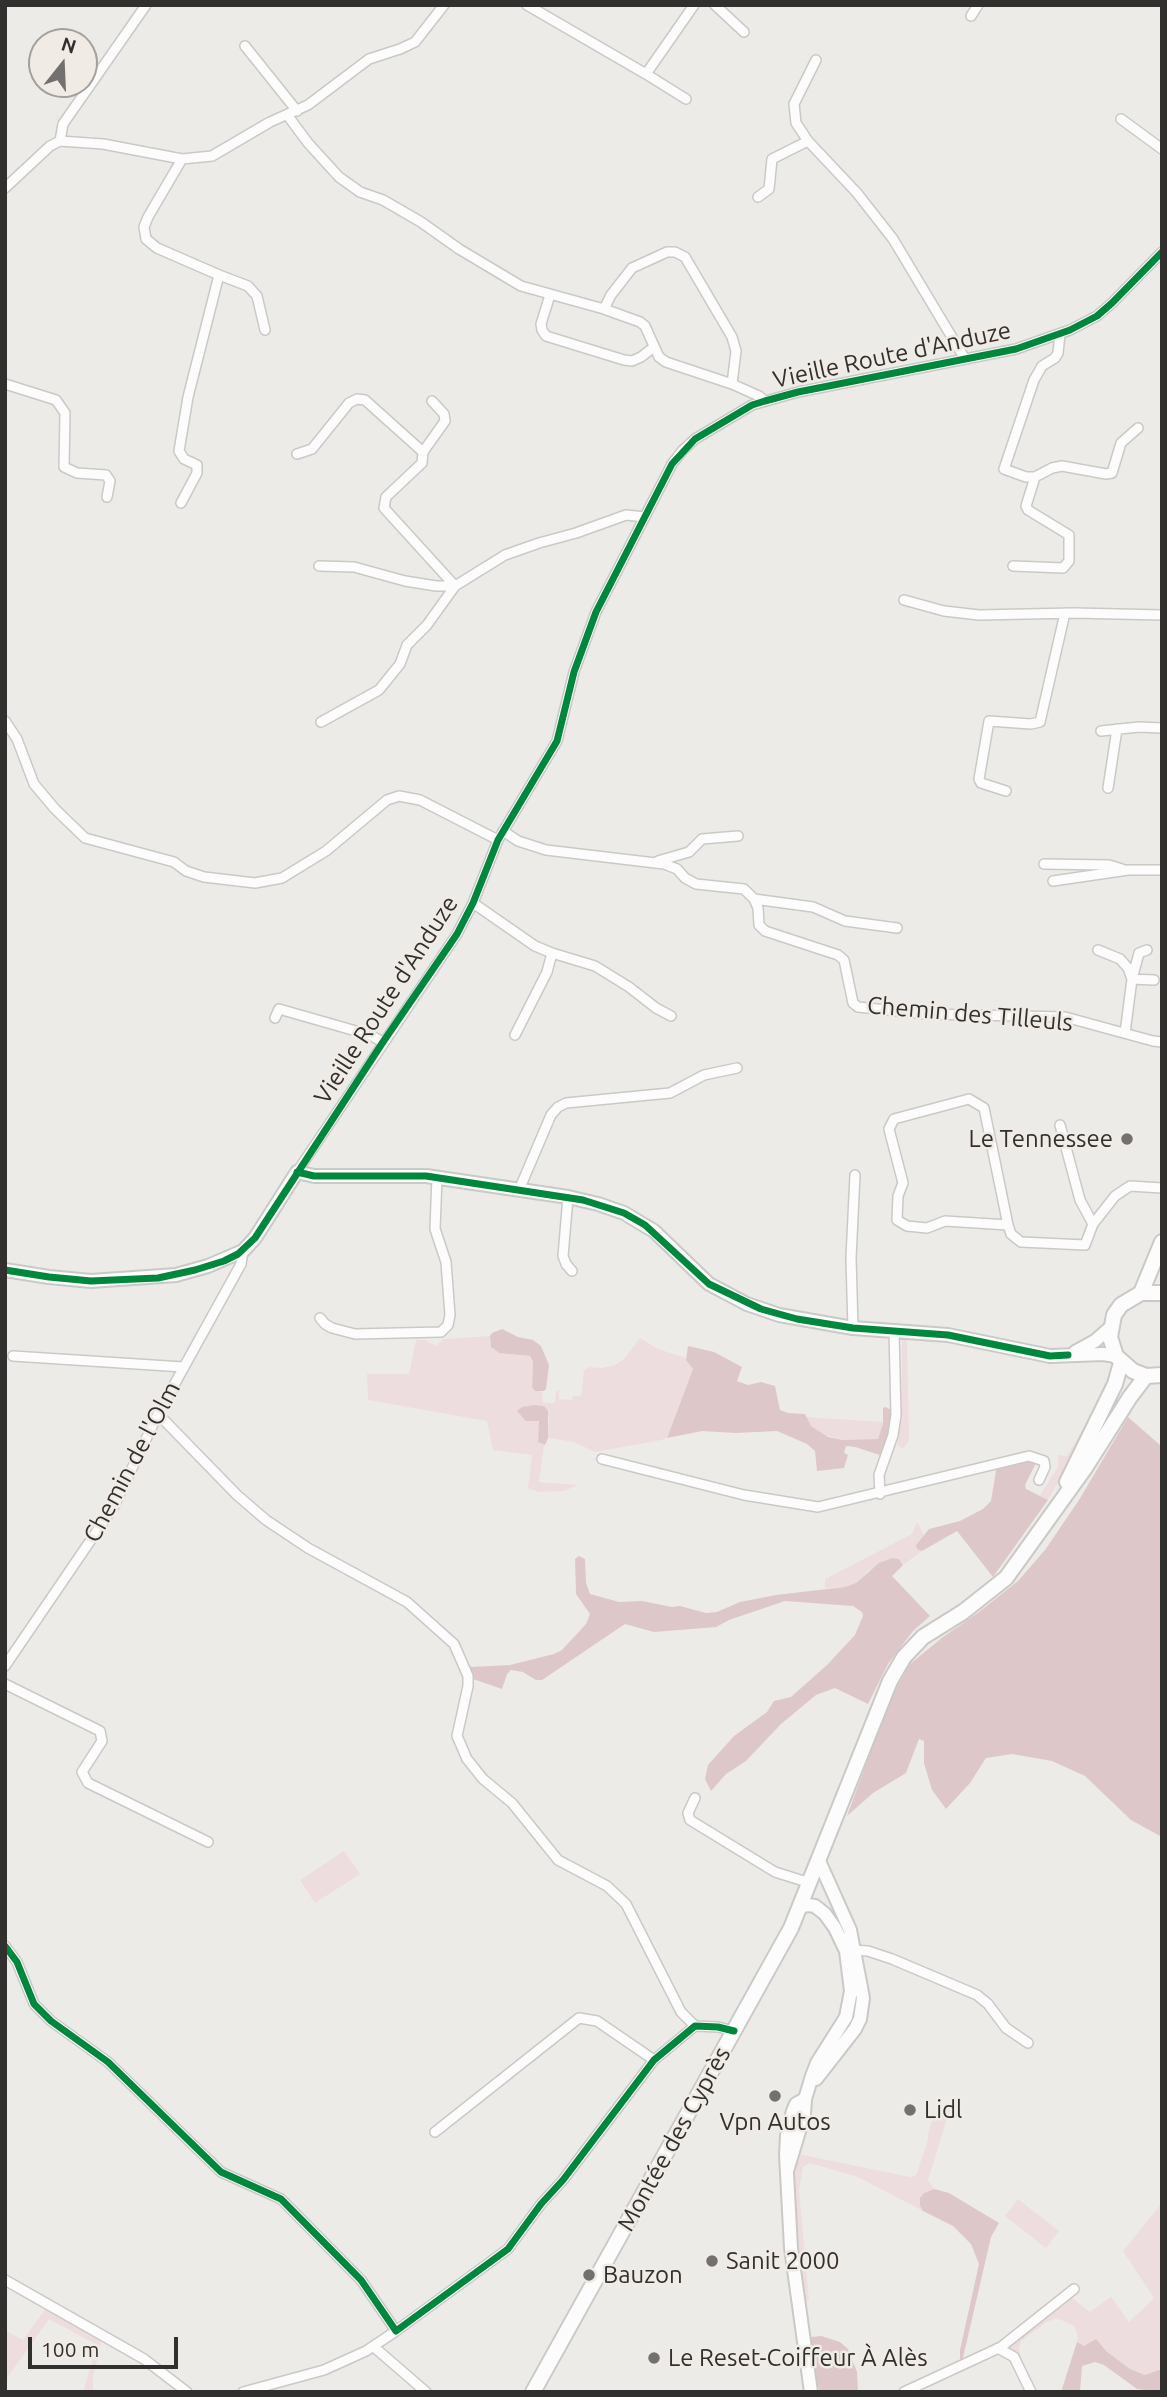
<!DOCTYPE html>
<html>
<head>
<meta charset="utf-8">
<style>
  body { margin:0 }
  #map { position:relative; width:1167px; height:2397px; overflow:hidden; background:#edebe8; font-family:Ubuntu,sans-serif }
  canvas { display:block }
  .frame { position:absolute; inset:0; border:7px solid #32302e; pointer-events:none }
  .north { position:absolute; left:28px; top:28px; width:70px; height:70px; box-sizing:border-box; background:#f0ebe5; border:2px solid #a4a09c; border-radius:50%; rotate:18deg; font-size:19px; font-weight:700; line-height:28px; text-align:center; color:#32302e }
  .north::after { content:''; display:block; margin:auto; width:24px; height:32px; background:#73716f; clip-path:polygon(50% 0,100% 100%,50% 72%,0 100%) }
  .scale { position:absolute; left:28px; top:2337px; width:150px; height:32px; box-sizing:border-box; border:4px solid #32302e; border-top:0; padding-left:9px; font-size:21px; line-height:24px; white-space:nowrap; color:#32302e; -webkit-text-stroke:5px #f0ebe5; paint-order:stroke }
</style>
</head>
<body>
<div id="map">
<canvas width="1167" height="2397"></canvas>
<div class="frame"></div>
<div class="north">N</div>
<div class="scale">100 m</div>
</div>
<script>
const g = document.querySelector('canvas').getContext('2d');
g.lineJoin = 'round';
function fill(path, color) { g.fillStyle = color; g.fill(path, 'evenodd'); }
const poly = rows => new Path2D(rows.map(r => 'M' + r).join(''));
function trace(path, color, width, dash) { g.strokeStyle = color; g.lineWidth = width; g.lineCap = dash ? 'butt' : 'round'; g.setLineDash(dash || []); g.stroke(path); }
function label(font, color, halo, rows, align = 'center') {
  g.font = font + ' Ubuntu,sans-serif'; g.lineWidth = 5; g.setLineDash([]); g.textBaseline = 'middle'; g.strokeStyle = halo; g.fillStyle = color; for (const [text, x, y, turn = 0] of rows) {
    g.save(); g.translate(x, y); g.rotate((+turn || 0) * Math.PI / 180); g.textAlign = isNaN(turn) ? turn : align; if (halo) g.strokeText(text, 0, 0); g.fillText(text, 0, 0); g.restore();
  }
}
fill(poly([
  [490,1336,491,1347,499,1353,529,1356,533,1362,532,1387,542,1392,543,1403,555,1403,556,1391,559,1391,559,1399,572,1400,573,1396,581,1396,584,1370,589,1367,602,1368,615,1365,623,1360,640,1338,658,1349,686,1358,693,1369,667,1438,661,1440,595,1452,574,1442,548,1438,549,1416,544,1406,534,1405,526,1421,537,1420,540,1424,538,1442,544,1445,539,1482,578,1485,564,1491,539,1492,528,1488,532,1455,493,1450,487,1421,368,1400,367,1374,409,1374,416,1340,425,1340,436,1346,443,1339],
  [907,1337,909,1440,903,1449,897,1445,902,1418,902,1338],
  [1100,1400,1071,1459,1048,1500,1040,1495,1058,1467,1058,1455,1067,1456],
  [805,1417,883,1422,883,1423,878,1439,843,1440,821,1434,811,1426],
  [917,1522,924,1535,916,1545,922,1551,903,1565,901,1561,869,1570,856,1583,845,1587,825,1588,825,1579,912,1534],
  [344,1851,360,1874,315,1903,300,1880],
  [939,2105,950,2109,928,2180,934,2189,924,2193,920,2206,923,2211,858,2177,810,2163,803,2167,799,2190,809,2301,804,2299,794,2208,794,2172,798,2154,910,2177,916,2175,927,2143,929,2129],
  [1018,2199,1059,2231,1046,2248,1005,2216],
  [1162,2203,1162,2369,1145,2375,1130,2369,1091,2344,1084,2346,1077,2342,1078,2336,1074,2326,1057,2318,1047,2322,1021,2341,1019,2349,1022,2360,1007,2348,1067,2294,1090,2312,1111,2297,1129,2322,1154,2298,1123,2251],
  [49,2304,102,2339,93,2377,93,2392,83,2392,97,2345,49,2319,5,2381,5,2330,23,2340]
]), '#eeddde');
fill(poly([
  [502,1329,518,1337,533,1340,541,1346,549,1365,546,1389,544,1391,535,1391,532,1387,533,1362,530,1356,499,1353,491,1347,490,1336,492,1333],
  [688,1346,714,1352,742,1367,737,1381,748,1385,761,1382,775,1386,780,1410,788,1413,805,1414,811,1426,828,1437,843,1440,878,1439,883,1423,883,1408,886,1407,891,1410,891,1417,887,1439,882,1451,880,1455,855,1447,846,1446,844,1453,848,1455,844,1468,817,1471,815,1451,807,1444,777,1431,736,1433,702,1431,667,1438,693,1369,686,1360],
  [534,1405,544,1406,548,1411,548,1438,545,1445,538,1442,539,1421,526,1421,517,1411,522,1407],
  [1128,1417,1160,1445,1162,1450,1162,1837,1131,1820,1085,1776,1052,1761,1012,1754,986,1758,970,1783,946,1809,932,1790,924,1763,924,1741,919,1739,906,1773,873,1793,847,1816,890,1699,910,1664,943,1637,979,1612,1018,1581,1045,1550,1079,1500],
  [1025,1459,1033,1461,1035,1465,1025,1485,1026,1489,1048,1500,993,1577,957,1531,922,1551,917,1549,916,1545,929,1529,960,1521,983,1509,991,1501,997,1465],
  [579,1556,585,1559,586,1583,590,1594,619,1602,642,1601,672,1607,680,1606,706,1613,717,1612,740,1602,776,1595,845,1587,856,1583,879,1563,892,1558,899,1559,903,1565,892,1576,930,1616,913,1631,888,1664,868,1704,835,1688,816,1695,781,1724,746,1761,726,1774,711,1791,705,1779,708,1765,734,1736,767,1712,774,1701,791,1697,827,1665,855,1635,863,1616,862,1612,853,1606,785,1601,729,1620,716,1627,654,1632,625,1624,542,1680,536,1680,523,1672,511,1670,507,1674,502,1689,473,1679,470,1667,510,1665,554,1654,562,1650,586,1624,590,1614,576,1594,575,1559],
  [934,2189,949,2193,999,2223,991,2237,962,2362,960,2359,960,2350,979,2264,971,2244,953,2226,923,2211,920,2206,920,2198,924,2193],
  [821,2336,840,2342,848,2349,857,2372,858,2392,820,2392,817,2382,811,2337],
  [1096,2339,1107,2352,1130,2369,1145,2375,1162,2369,1162,2392,1137,2389,1104,2365,1095,2362,1082,2366,1080,2392,1061,2392,1077,2342,1084,2346]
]), '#dec7c9');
const street = poly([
  [527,5,646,74,694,5],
  [715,5,744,32],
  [971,16,978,5],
  [245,46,297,111],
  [816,60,794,104,796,123,808,141,857,193,893,239,965,359],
  [646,74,686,99],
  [288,116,308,143,339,177,360,192,383,200,421,222,459,249,521,286,604,309,640,322,645,326,659,357,666,362,732,384,759,396,765,401],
  [1121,119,1162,149],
  [60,141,63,124,146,5],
  [5,188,50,146,60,141,103,144,182,159,212,156,270,122,308,105,369,59,400,49,415,42,444,5],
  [758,197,769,189,772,159,808,141],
  [219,275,248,286,257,296,265,330],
  [550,295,541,324,542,330,546,336,624,360,632,361,641,357,654,347],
  [604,309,611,295,632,268,667,252,675,252,685,257,732,337,736,351,732,384],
  [1060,334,1058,353,1055,358,1042,366,1034,380,1004,469,1026,477,1035,477,1052,468,1062,466,1106,474,1112,473,1121,443,1138,428],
  [5,384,56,400,65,413,64,467,77,473,106,475,110,481,107,497],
  [423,452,445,421,444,414,432,401],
  [297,454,312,449,349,403,357,399,365,400,423,452,422,463,386,497,384,508,455,586],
  [181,503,197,473,197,465,184,459,179,451,188,397,219,275,157,248,146,239,144,227,148,217,182,159],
  [319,566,354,567,405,581,436,586,455,586],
  [1013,566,1063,568,1069,561,1069,535,1028,510,1026,506,1035,477],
  [904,600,944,611,979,615,1074,613,1162,615],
  [5,721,17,739,34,784,55,809,85,838,174,862,186,871,204,877,255,883,282,878,326,851,387,800,399,796,420,800,498,840],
  [321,722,379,690,400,664,407,645,427,625,455,586,505,555,539,543,576,533,626,515,645,517],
  [1101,731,1139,727,1162,728],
  [1108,788,1117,729],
  [1006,791,981,783,979,779,989,721,1031,724,1040,722,1065,613],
  [503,831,518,841,546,850,664,864,677,869,685,878,696,884,744,889,754,899,758,908,759,925,765,931,838,955,844,960,853,1003,858,1007,925,1014,1065,1017,1153,1041,1162,1042],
  [658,861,689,852,702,839,738,836],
  [1044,864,1109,865,1122,869],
  [1053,881,1128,870,1162,870],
  [754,899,813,907,845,921,897,928],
  [473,903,535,946,552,953,547,972,515,1035],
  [1098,950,1120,959,1128,968,1132,979,1154,980],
  [552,953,595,966,629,987,656,1008,671,1016],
  [275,1018,279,1009,370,1035,383,1042],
  [1125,1033,1132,979,1139,953,1147,950],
  [1060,1125,1080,1200,1093,1224],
  [297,1172,457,934,473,903,498,840,557,741,574,672,596,612,672,464,683,450,695,439,752,405,798,392,1016,349,1070,330,1097,316,1112,303,1162,252],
  [519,1190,551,1115,558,1107,566,1103,670,1093,704,1075,737,1068],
  [568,1197,563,1256,566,1264,572,1271],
  [1008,1225,945,1221,927,1228,907,1226,897,1220,898,1196,903,1183,889,1129,894,1119,969,1099,984,1108,1008,1225,1011,1234,1021,1242,1085,1245,1093,1224,1115,1196,1130,1186,1162,1188],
  [320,1318,325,1324,332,1328,355,1334,441,1332,448,1325,450,1315,446,1262,435,1229,437,1177],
  [853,1328,851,1258,855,1175],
  [13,1356,183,1367],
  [158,1414,237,1495,266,1520,308,1548,407,1602,454,1644,468,1676,468,1686,457,1736,467,1759,483,1779,512,1803,558,1860,607,1886,626,1904,681,2012,695,2026],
  [602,1459,744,1495,818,1507,1029,1456,1044,1461,1045,1467,1039,1480],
  [880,1494,879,1475,893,1435,896,1415,894,1331],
  [5,1666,114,1506,158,1414,241,1264,243,1251],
  [5,1684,100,1731,102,1741,82,1772,88,1783,208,1842],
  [695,1798,688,1813,690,1820,775,1872,810,1883],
  [5,1946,17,1962,34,2004,51,2021,108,2062,221,2172,281,2199,361,2280,396,2331,508,2249,541,2204,563,2180,654,2060,695,2026,718,2027,734,2031],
  [851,1950,868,1951,892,1959,977,1995,988,2004,1006,2028,1028,2043],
  [435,2132,579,2018,597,2021,654,2060],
  [5,2280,144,2359,187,2392],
  [374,2347,426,2392],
  [998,2348,1014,2357,1031,2392],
  [243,2392,324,2370,366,2351,396,2331],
  [904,2392,1001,2347,1074,2289]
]);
const secondary = poly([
  [5,1270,49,1277,91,1281,176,1275,208,1266,243,1251,255,1238,297,1172,314,1176,426,1176,568,1197,598,1204,624,1213,654,1231,709,1284,747,1304,779,1315,853,1328,948,1335,1050,1356,1103,1354,1116,1356],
  [1075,1352,1095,1341,1111,1327],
  [816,2079,855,2029,860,2019,863,1998,850,1930,819,1861],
  [805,2099,796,2104,793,2111,787,2135,786,2155,791,2248,811,2392],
  [787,2171,804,2115,805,2099,812,2076,817,2063,846,2017,851,1991,846,1951,835,1928,825,1914,815,1906,808,1905,800,1907]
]);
const primary = poly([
  [1141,1293,1162,1242],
  [1162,1293,1141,1293,1121,1305,1114,1315,1110,1337,1116,1356,1133,1371,1146,1376,1162,1375],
  [1067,1482,1115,1384,1121,1363],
  [533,2392,791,1928,890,1681,904,1657,923,1637,963,1612,1006,1578,1085,1468,1130,1397,1146,1376]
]);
trace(street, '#cbc9c6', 12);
trace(secondary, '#cbc9c6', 16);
trace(primary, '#cbc9c6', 18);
trace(street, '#fcfcfc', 9);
trace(secondary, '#fcfcfc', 12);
trace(primary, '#fcfcfc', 14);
trace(poly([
  [297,1172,314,1176,426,1176,583,1200,624,1213,645,1225,709,1284,761,1309,797,1319,853,1328,948,1335,1050,1356,1068,1355],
  [5,1270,49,1277,91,1281,158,1278,195,1270,224,1261,238,1254,255,1238,383,1042,457,934,473,903,498,840,557,741,574,672,596,612,672,464,695,439,752,405,765,401,798,392,1016,349,1070,330,1097,316,1112,303,1162,252],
  [5,1946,17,1962,34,2004,51,2021,108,2062,221,2172,281,2199,361,2280,396,2331,508,2249,541,2204,563,2180,654,2060,695,2026,718,2027,734,2031]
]), '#00873e', 7);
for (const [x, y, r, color] of [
  [1127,1139,7,"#73716f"],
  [775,2096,7,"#73716f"],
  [910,2110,7,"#73716f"],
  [712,2261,7,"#73716f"],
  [589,2275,7,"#73716f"],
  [654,2358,7,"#73716f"]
]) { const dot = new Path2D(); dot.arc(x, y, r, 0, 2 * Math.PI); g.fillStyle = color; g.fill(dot); trace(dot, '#f0ebe5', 2.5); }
label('24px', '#32302e', '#f0ebe5', [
  ["Vieille Route d'Anduze",892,355,-12],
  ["Vieille Route d'Anduze",386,1000,-57],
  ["Chemin des Tilleuls",970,1014,5],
  ["Chemin de l'Olm",132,1462,-62],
  ["Montée des Cyprès",674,2139,-61]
]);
label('24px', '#32302e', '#f0ebe5', [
  ["Le Tennessee",1113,1139,"right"],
  ["Lidl",924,2110],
  ["Vpn Autos",775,2122,"center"],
  ["Sanit 2000",726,2261],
  ["Bauzon",603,2275],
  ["Le Reset-Coiffeur À Alès",668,2358]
], 'left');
</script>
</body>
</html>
